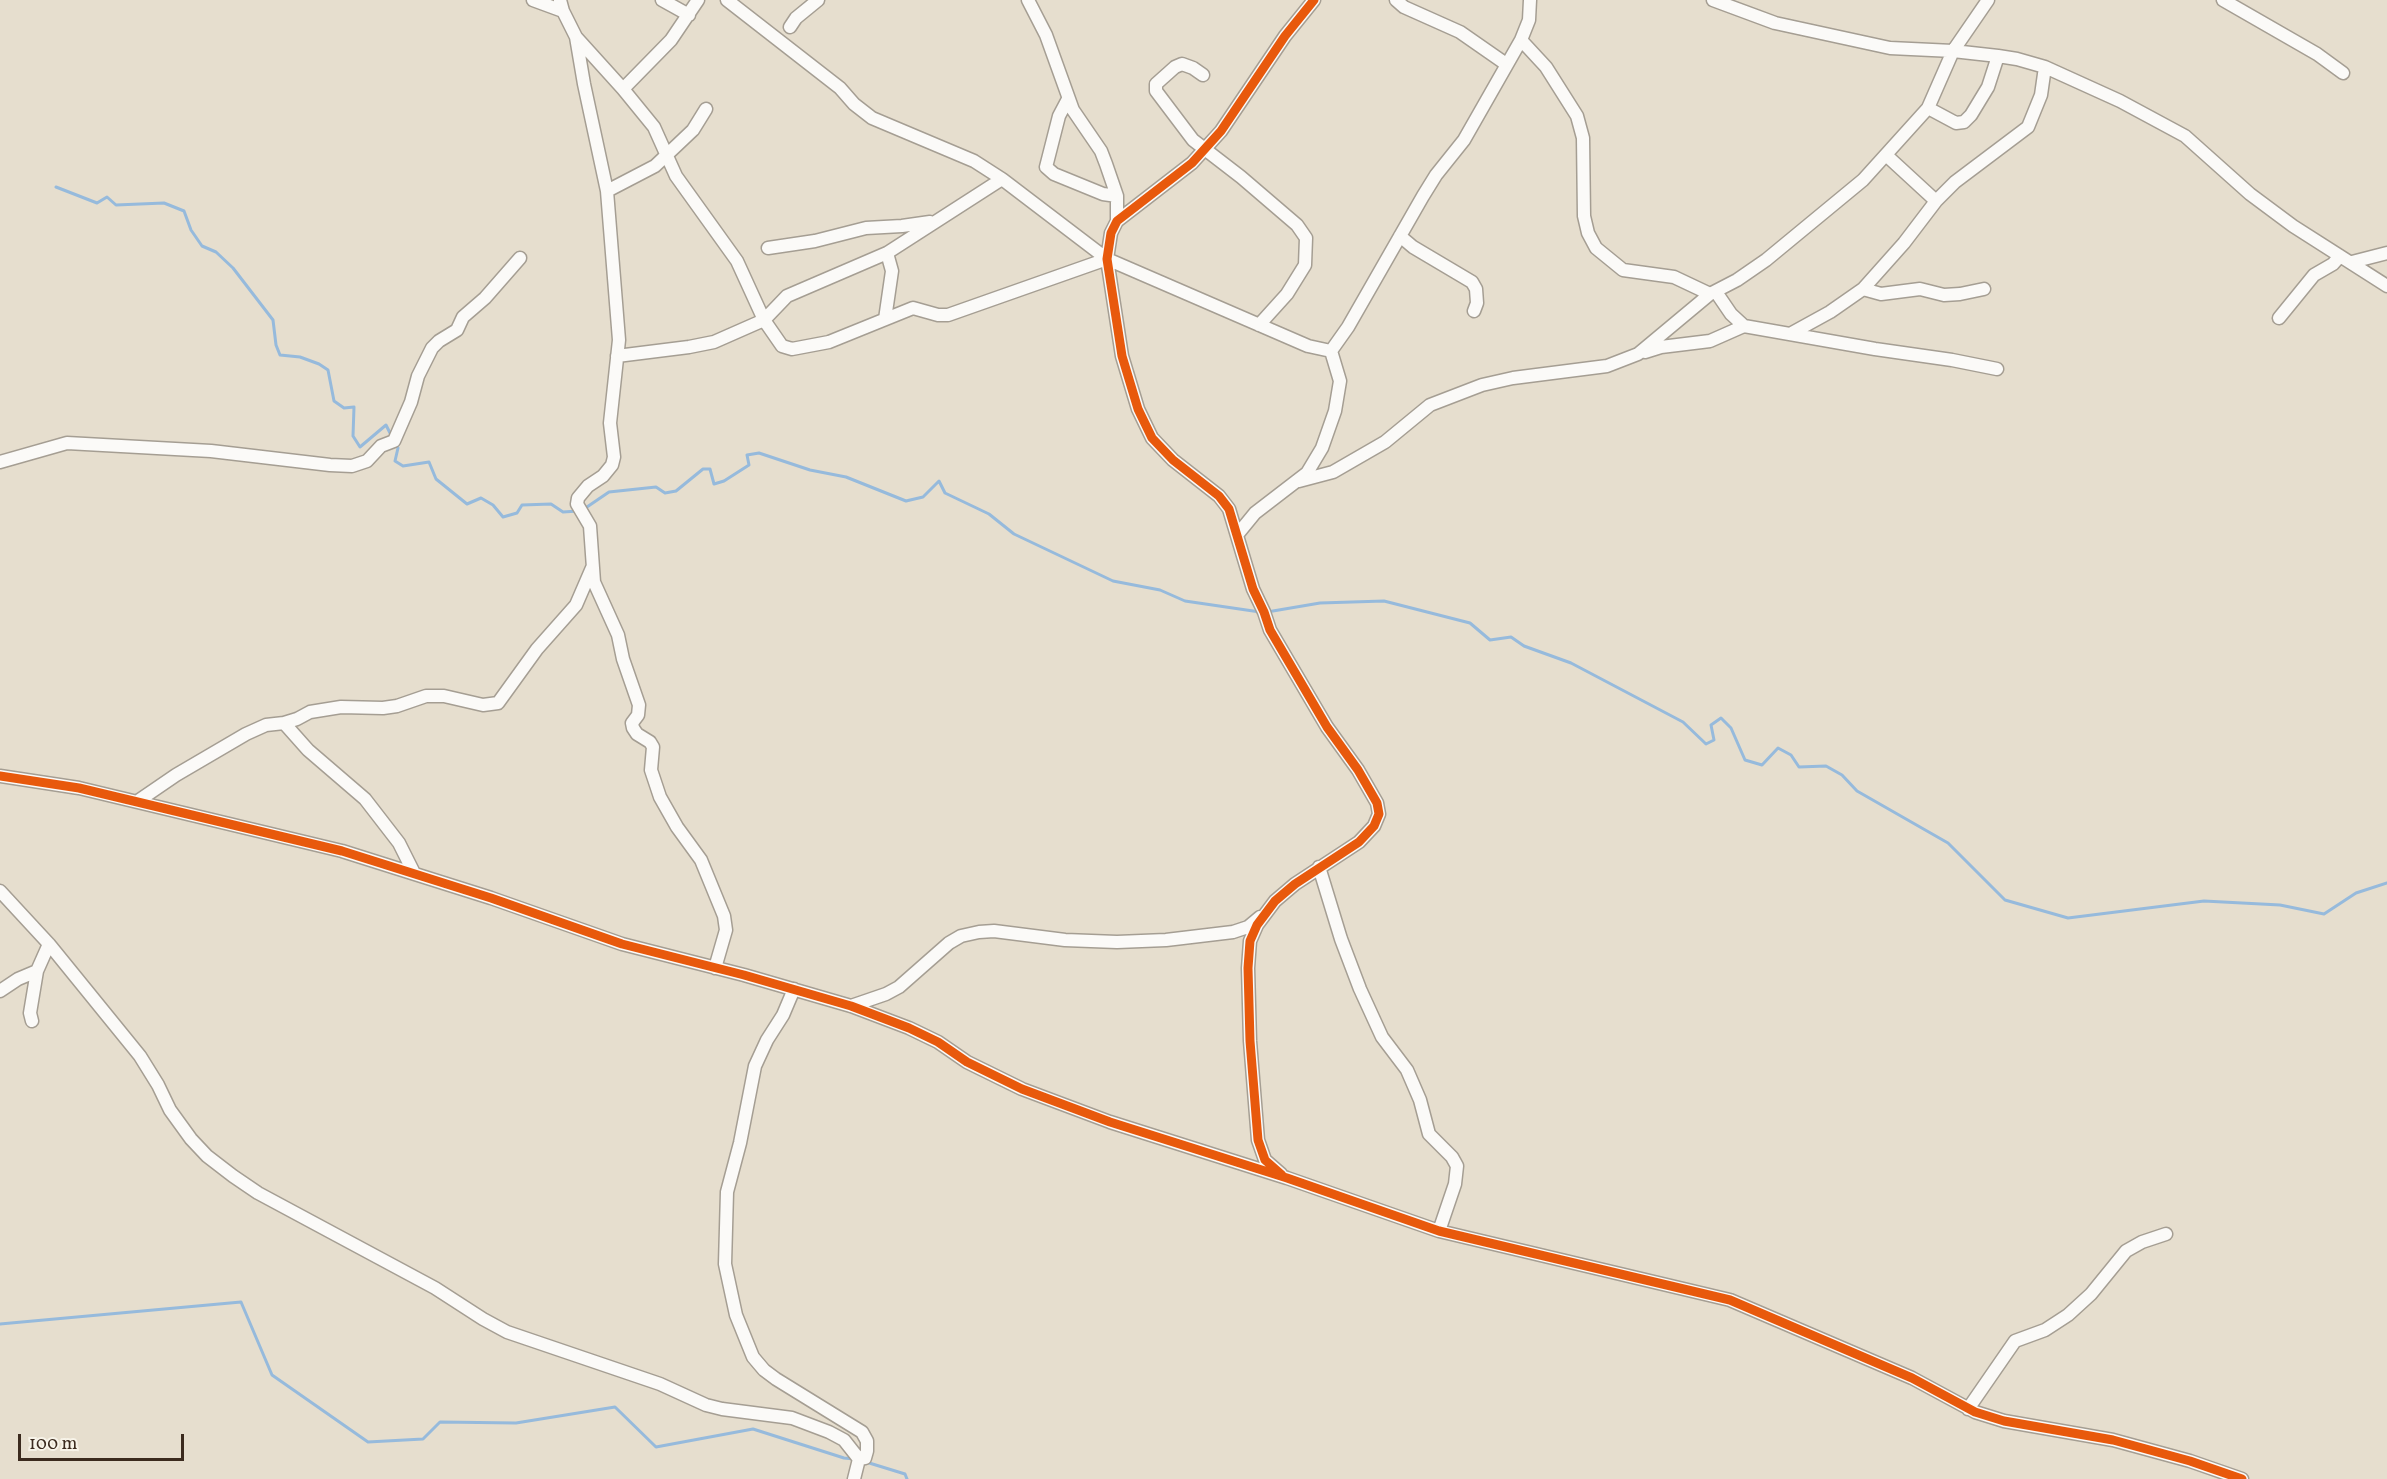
<!DOCTYPE html>
<html>
<head>
<meta charset="utf-8">
<style>
  body { margin:0 }
  #map { position:relative; width:2387px; height:1479px; overflow:hidden; background:#e6dece; font-family:Vollkorn,serif }
  canvas { display:block }
  .scale { position:absolute; left:18px; top:1434px; width:166px; height:27px; box-sizing:border-box; border:3px solid #3b2a1e; border-top:0; padding-left:8px; font-size:18px; line-height:21px; white-space:nowrap; color:#3b2a1e; -webkit-text-stroke:4px #f7f3e8; paint-order:stroke }
</style>
</head>
<body>
<div id="map">
<canvas width="2387" height="1479"></canvas>
<div class="scale">100 m</div>
</div>
<script>
const g = document.querySelector('canvas').getContext('2d');
g.lineJoin = 'round';
const poly = rows => new Path2D(rows.map(r => 'M' + r).join(''));
function trace(path, color, width, dash) { g.strokeStyle = color; g.lineWidth = width; g.lineCap = dash ? 'butt' : 'round'; g.setLineDash(dash || []); g.stroke(path); }
trace(poly([
  [56,187,97,203,107,197,116,205,164,203,184,211,191,230,202,246,216,252,233,268,273,320,276,345,280,355,300,357,319,364,328,370,334,401,344,408,354,407,353,436,360,447,386,425,392,437],
  [395,443,398,448,395,461,403,466,429,462,436,479,467,504,481,498,493,505,503,517,517,513,522,505,551,504,563,512,578,511],
  [584,509,609,492,656,487,665,493,676,491,703,469,710,469,714,484,724,481,749,465,747,455,759,453,810,470,846,477,906,501,923,497,939,481,945,493,989,514,1014,534,1113,581,1160,590,1185,601,1260,612],
  [1267,612,1320,603,1384,601,1470,623,1490,640,1511,637,1524,646,1571,663,1683,722,1706,744,1714,740,1711,725,1721,718,1731,728,1745,760,1762,765,1778,748,1791,755,1799,767,1826,766,1842,775,1857,791,1948,843,2005,900,2068,918,2204,901,2280,905,2324,914,2356,893,2387,883],
  [0,1324,241,1302,272,1375,368,1442,423,1439,440,1422,516,1423,615,1407,656,1447,753,1429,844,1458,854,1459],
  [866,1462,905,1474,907,1479]
]), '#96badc', 3);
const minor = poly([
  [533,0,563,11],
  [560,0,563,11,576,37,584,84,607,191,619,340,610,423,614,457,612,465,603,476,588,486,578,498,577,504,590,526,594,582,618,635,623,659,639,705,638,715,632,723,633,728,637,734,650,742,653,747,651,770,660,797,677,827,701,860,724,916,726,930,715,968],
  [662,0,689,15],
  [727,0,840,88,854,104,872,118,974,161,1002,179,1107,259,1308,346,1331,351,1348,327,1423,196,1436,175,1464,140,1521,40,1529,20,1530,0],
  [1028,0,1046,35,1073,110,1101,151,1106,164,1117,196,1117,221],
  [1396,0,1404,7,1460,32,1506,64],
  [1713,0,1775,23,1890,48,1953,51,1998,56,2017,59,2045,67,2120,101,2185,136,2250,194,2293,226,2387,286],
  [2223,0,2317,54,2343,73],
  [790,27,796,18,818,0],
  [576,37,623,89,654,127,676,176,737,261,764,320,782,346,792,349,829,342,913,308,938,315,948,315,1107,259],
  [1521,40,1546,67,1577,116,1583,138,1584,216,1588,233,1596,248,1623,270,1674,277,1710,294],
  [1203,75,1193,68,1182,64,1175,67,1156,84,1156,91,1193,140,1241,177,1297,225,1306,238,1305,265,1287,294,1259,325],
  [623,89,671,40,698,0],
  [1068,99,1059,116,1046,167,1054,174,1103,194,1117,196],
  [1928,108,1956,123,1964,122,1971,115,1988,87,1998,56],
  [1886,155,1936,201],
  [607,191,655,166,693,130,706,109],
  [1400,236,1413,247,1472,282,1476,289,1477,303,1474,311],
  [768,248,815,241,866,228,902,226,930,222],
  [2352,262,2387,253],
  [1863,289,1881,294,1920,289,1944,295,1960,294,1984,289],
  [1716,292,1731,314,1744,326,1875,349,1952,360,1997,369],
  [2279,318,2314,275,2333,264,2340,256],
  [885,319,892,271,887,253],
  [1790,334,1830,312,1863,289,1904,243,1936,201,1955,182,2028,127,2041,95,2045,67],
  [1645,352,1661,347,1710,341,1744,326],
  [617,356,689,347,714,342,764,320,787,296,887,253,1002,179],
  [0,462,67,443,211,451,330,465,352,466,367,461,381,446,394,441,411,402,418,376,432,348,439,341,457,330,463,317,485,298,520,258],
  [1299,481,1333,472,1385,442,1430,405,1482,385,1513,378,1607,366,1638,354,1710,294,1737,280,1766,260,1863,180,1928,108,1953,51,1988,0],
  [1237,535,1255,513,1307,473,1322,448,1335,411,1340,381,1331,351],
  [284,723,308,750,365,799,399,843,414,873],
  [0,776,79,788,342,851,491,898,622,944,744,975,851,1006,909,1028,938,1042,967,1062,1022,1089,1110,1122,1287,1178,1439,1231,1730,1300,1912,1378,1975,1412,2004,1421,2113,1440,2190,1461,2242,1479],
  [138,801,176,775,246,734,266,725,284,723,297,719,310,712,341,707,383,708,397,706,426,696,444,696,483,705,498,703,537,649,576,605,592,568],
  [1319,867,1341,939,1360,989,1382,1037,1407,1070,1420,1100,1429,1134,1452,1157,1457,1166,1455,1184,1439,1231],
  [0,891,49,944,140,1056,158,1085,170,1110,191,1139,207,1156,233,1176,258,1193,435,1288,483,1319,507,1332,660,1384,706,1405,722,1409,792,1418,829,1432,844,1440,859,1459,854,1479],
  [794,989,783,1015,767,1040,755,1066,740,1143,727,1192,725,1264,736,1315,753,1357,764,1370,776,1379,862,1432,867,1441,867,1451,865,1458,859,1459],
  [0,991,18,979,37,971,49,944],
  [851,1006,886,994,899,987,949,943,961,936,979,932,994,931,1065,940,1117,942,1166,940,1233,932,1248,927,1260,917],
  [32,1021,30,1013,37,971],
  [1281,1174,1265,1160,1258,1140,1250,1041,1248,968,1250,941,1257,925,1275,901,1295,884,1359,842,1374,826,1379,814,1377,803,1358,770,1327,727,1270,630,1264,612,1253,589,1229,509,1219,496,1173,460,1152,438,1138,409,1122,356,1107,259,1111,233,1117,221,1192,163,1221,131,1285,36,1314,0],
  [1968,1409,2015,1341,2045,1330,2068,1315,2091,1294,2126,1251,2142,1242,2166,1234]
]);
trace(minor, '#a59e93', 15);
trace(minor, '#fbfaf8', 12);
trace(poly([
  [0,776,79,788,342,851,491,898,622,944,744,975,851,1006,909,1028,938,1042,967,1062,1022,1089,1110,1122,1287,1178,1439,1231,1730,1300,1912,1378,1975,1412,2004,1421,2113,1440,2190,1461,2242,1479],
  [1282,1175,1265,1160,1258,1140,1250,1041,1248,968,1250,941,1257,925,1275,901,1295,884,1359,842,1374,826,1379,814,1377,803,1358,770,1327,727,1270,630,1264,612,1253,589,1229,509,1219,496,1173,460,1152,438,1138,409,1122,356,1107,259,1111,233,1117,221,1192,163,1221,131,1285,36,1314,0]
]), '#e8590c', 9);
</script>
</body>
</html>
